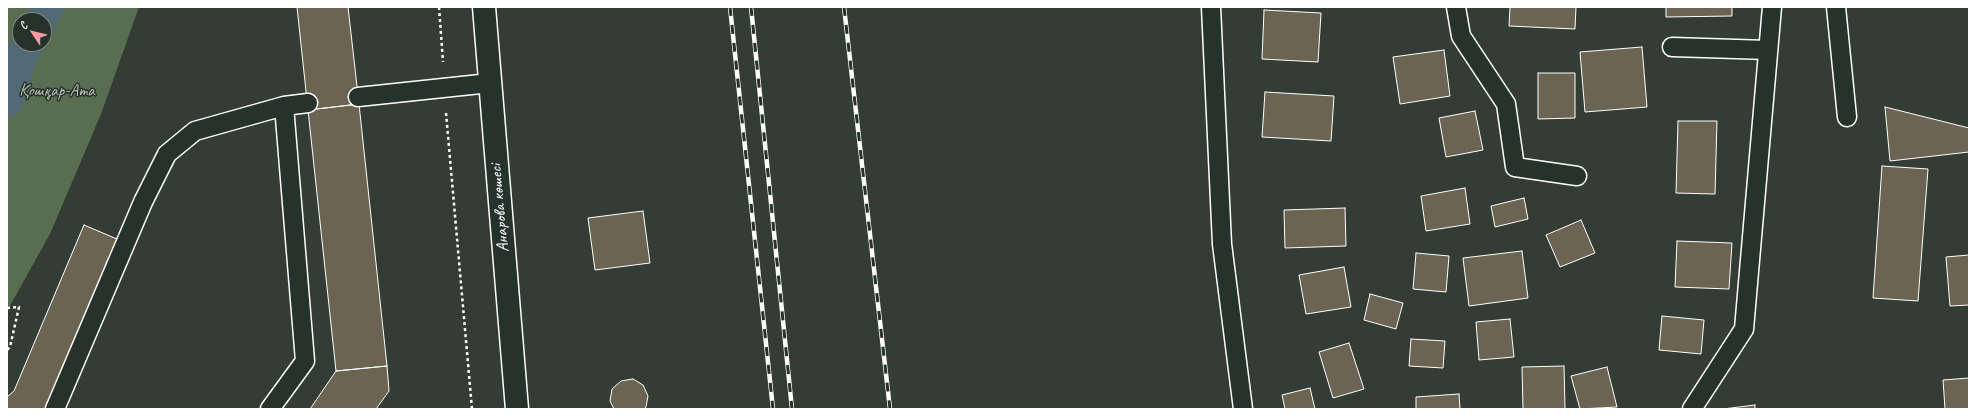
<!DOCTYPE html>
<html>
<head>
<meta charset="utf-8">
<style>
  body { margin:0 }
  #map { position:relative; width:1976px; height:416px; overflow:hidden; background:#343d35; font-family:Caveat,sans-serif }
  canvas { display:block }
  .frame { position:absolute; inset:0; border:8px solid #fff; pointer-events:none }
  .north { position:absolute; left:12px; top:12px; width:40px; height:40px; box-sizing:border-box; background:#26332d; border:1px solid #7d8581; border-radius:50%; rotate:305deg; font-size:11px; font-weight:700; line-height:16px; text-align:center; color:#fff }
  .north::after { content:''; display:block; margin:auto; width:14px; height:18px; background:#ff9aa2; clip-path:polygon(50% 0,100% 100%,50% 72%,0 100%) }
</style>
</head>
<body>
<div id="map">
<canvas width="1976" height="416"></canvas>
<div class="frame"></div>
<div class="north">С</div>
</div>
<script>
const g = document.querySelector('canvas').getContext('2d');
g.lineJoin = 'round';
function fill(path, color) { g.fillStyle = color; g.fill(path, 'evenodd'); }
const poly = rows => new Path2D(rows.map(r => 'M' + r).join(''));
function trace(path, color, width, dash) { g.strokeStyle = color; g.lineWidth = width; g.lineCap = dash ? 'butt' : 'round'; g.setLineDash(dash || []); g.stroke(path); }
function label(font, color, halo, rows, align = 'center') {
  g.font = font + ' Caveat,sans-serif'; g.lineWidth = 3; g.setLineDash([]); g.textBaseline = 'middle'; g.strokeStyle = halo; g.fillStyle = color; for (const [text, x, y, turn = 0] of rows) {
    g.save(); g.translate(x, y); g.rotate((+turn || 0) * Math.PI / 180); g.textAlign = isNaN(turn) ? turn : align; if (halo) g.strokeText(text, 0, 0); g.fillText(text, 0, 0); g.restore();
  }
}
fill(poly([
  [7,7,139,7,101,114,50,234,7,311],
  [20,20,44,20,44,44,20,44]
]), '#596e51');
trace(poly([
  [41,20,48,7],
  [7,101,21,57,28,44]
]), '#516a75', 32);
const building = poly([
  [297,7,348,7,359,104,308,110,297,7],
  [1510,7,1576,7,1575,29,1509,26,1510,7],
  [1666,7,1732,7,1732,16,1666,17,1666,7],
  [1264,10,1321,13,1318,62,1262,59,1264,10],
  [1642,47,1647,107,1585,112,1580,52,1642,47],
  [1444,50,1450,96,1400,104,1393,57,1444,50],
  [1538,73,1575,73,1575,118,1538,119,1538,73],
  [1265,92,1334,96,1331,141,1262,137,1265,92],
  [359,104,387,366,336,371,308,110,359,104],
  [1885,107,1969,128,1969,152,1890,161,1885,107],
  [1475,111,1483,150,1446,157,1439,118,1475,111],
  [1678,121,1717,121,1715,194,1676,193,1678,121],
  [1882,166,1928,169,1918,301,1873,298,1882,166],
  [1465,188,1470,224,1426,231,1421,196,1465,188],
  [1524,198,1528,219,1495,227,1491,206,1524,198],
  [1345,208,1346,246,1285,248,1284,210,1345,208],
  [643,211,650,263,595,270,588,218,643,211],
  [1581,220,1595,253,1560,267,1546,235,1581,220],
  [84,225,117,239,45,409,7,409,7,397,14,391,84,225],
  [1677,241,1732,243,1729,289,1675,287,1677,241],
  [1522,251,1528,298,1469,306,1463,258,1522,251],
  [1416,253,1449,256,1446,292,1413,289,1416,253],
  [1969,255,1969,305,1950,306,1946,257,1969,255],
  [1344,267,1351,307,1306,314,1299,275,1344,267],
  [1370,294,1403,303,1396,329,1364,320,1370,294],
  [1662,316,1704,320,1701,354,1659,350,1662,316],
  [1510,319,1514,357,1479,360,1476,322,1510,319],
  [1411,339,1445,341,1443,368,1409,366,1411,339],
  [1349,343,1364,389,1333,398,1319,352,1349,343],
  [387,366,389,391,376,409,310,409,336,371,387,366],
  [1564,366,1565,409,1523,409,1522,367,1564,366],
  [1607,367,1617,407,1580,409,1571,376,1607,367],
  [1969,378,1969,409,1945,409,1943,380,1969,378],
  [633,379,643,385,648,396,646,407,644,409,614,409,610,401,612,389,621,381,633,379],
  [1310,388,1315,409,1285,409,1282,395,1310,388],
  [1459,394,1460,409,1416,409,1416,397,1459,394],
  [1755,405,1755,409,1723,409,1755,405]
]);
fill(building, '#6b6453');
trace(building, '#fff', 1);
const service = poly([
  [1211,7,1222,244,1243,409],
  [1456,7,1461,36,1506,104,1515,167,1577,176],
  [1836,7,1847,117],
  [1672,47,1768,50],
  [358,97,490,83],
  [55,409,143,202,167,154,195,131,284,106,308,103],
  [270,409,305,361,284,106],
  [1692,409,1744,329,1772,7]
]);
const secondary = poly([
  [484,7,517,409]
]);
trace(service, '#fff', 21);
trace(secondary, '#fff', 25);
trace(poly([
  [439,7,443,62],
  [446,113,472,409],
  [7,308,19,307,10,347,7,350]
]), '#fff', 2.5, [3, 3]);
trace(service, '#26332d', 18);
trace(secondary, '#26332d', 22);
const rail = poly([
  [730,7,773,409],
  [751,7,792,409],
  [844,7,890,409]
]);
trace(rail, '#fff', 4.5);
trace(rail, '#26332d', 3, [9]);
label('17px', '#b4beb1', '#26332d', [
  ["Қошқар-Ата",57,92]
]);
label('17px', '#fff', '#26332d', [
  ["Анарова көшесі",500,208,-95]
]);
</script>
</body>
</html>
